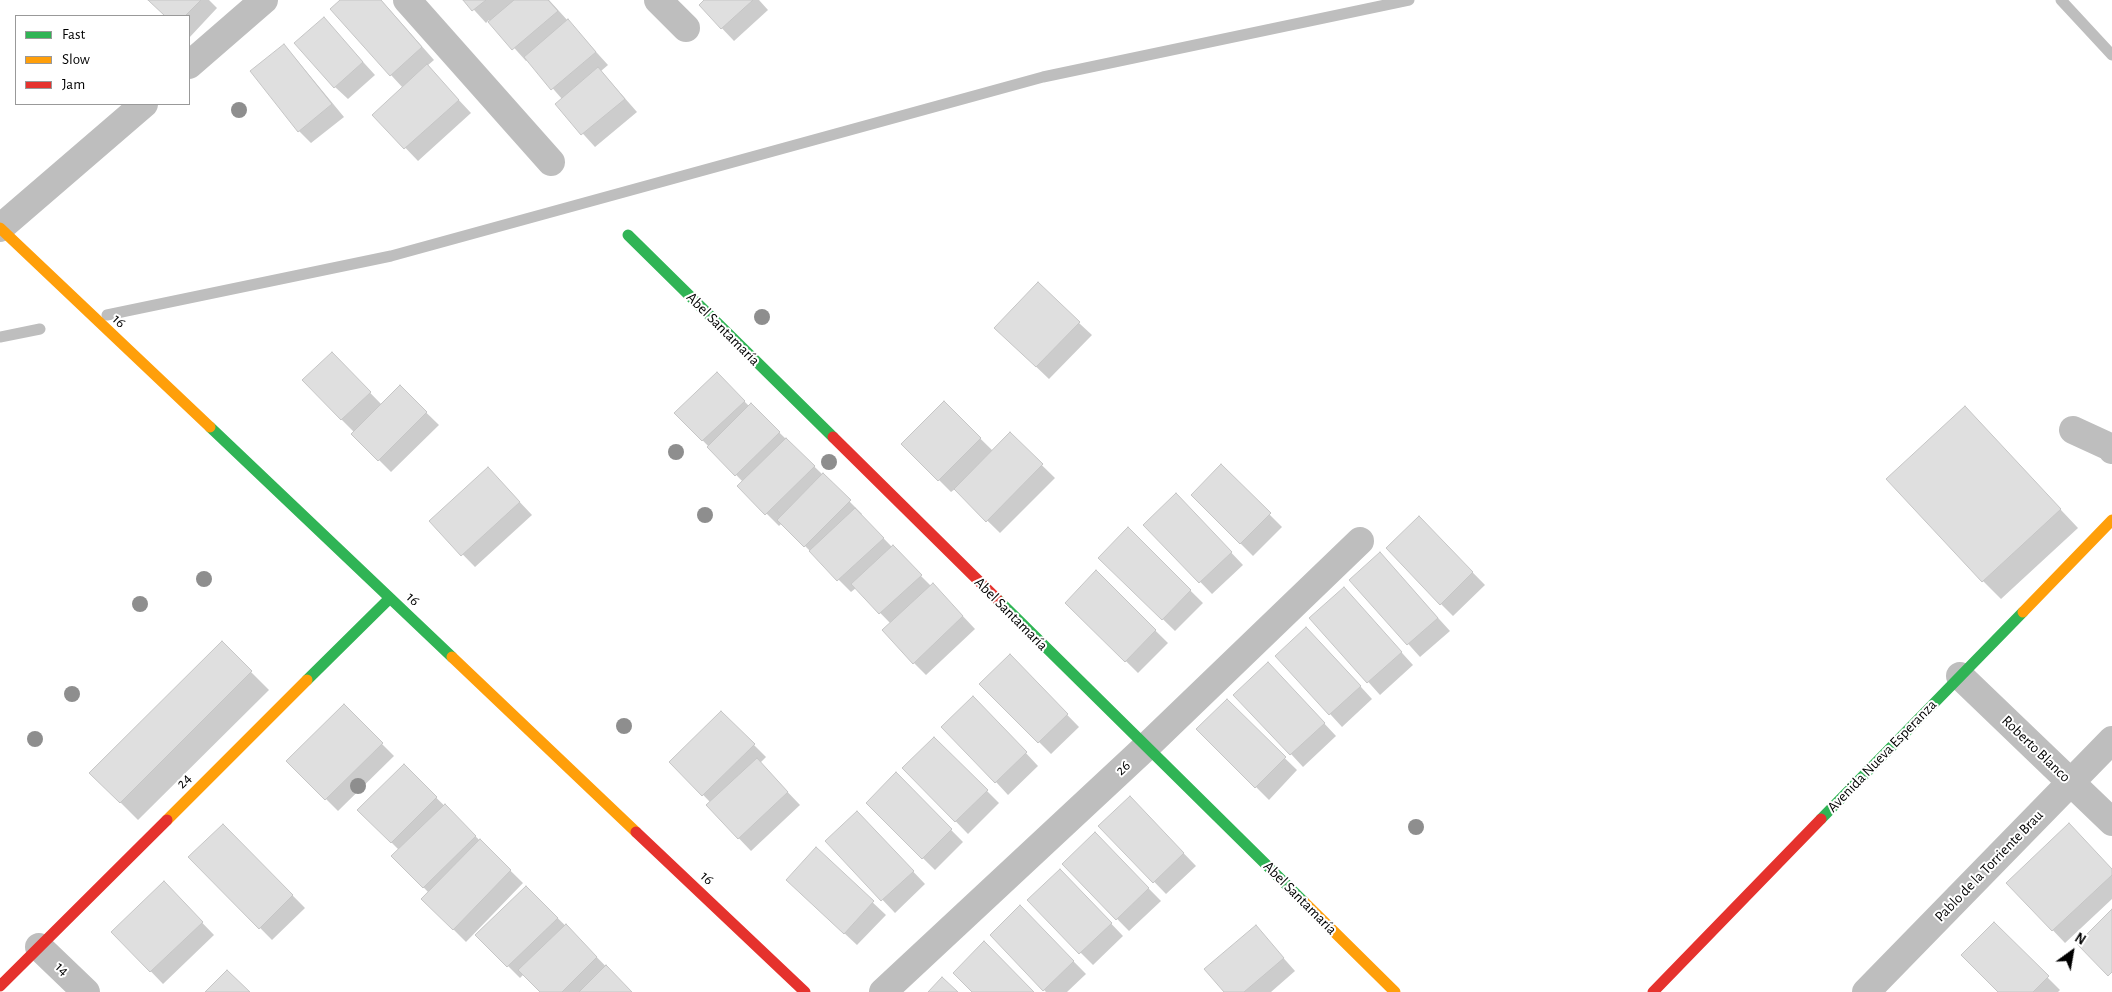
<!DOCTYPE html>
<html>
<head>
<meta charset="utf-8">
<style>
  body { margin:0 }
  #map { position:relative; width:2112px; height:992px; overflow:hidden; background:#fff; font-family:"Alegreya Sans",sans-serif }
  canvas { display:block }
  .legend { position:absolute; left:15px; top:15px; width:175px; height:90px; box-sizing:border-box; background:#fff; border:1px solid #999; margin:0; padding:6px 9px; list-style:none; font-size:15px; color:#000 }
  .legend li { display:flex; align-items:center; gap:10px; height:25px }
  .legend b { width:25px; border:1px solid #999 }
  .north { position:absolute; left:2047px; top:927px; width:50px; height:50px; -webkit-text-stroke:4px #fff; paint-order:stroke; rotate:32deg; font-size:14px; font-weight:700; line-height:20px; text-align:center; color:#000 }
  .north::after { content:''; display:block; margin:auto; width:18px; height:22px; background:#000; clip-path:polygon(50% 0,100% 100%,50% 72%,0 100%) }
</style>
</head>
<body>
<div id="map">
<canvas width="2112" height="992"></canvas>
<ul class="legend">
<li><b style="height:6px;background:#30b455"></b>Fast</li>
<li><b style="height:6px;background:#ff9f0a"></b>Slow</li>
<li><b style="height:6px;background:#e5322d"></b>Jam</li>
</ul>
<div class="north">N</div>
</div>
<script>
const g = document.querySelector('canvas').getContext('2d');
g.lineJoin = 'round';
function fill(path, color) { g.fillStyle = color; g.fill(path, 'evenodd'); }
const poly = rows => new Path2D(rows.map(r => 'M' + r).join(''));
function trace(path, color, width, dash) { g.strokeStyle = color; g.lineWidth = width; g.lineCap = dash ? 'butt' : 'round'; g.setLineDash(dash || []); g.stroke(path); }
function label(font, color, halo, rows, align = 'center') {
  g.font = font + ' "Alegreya Sans",sans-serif'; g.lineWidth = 4; g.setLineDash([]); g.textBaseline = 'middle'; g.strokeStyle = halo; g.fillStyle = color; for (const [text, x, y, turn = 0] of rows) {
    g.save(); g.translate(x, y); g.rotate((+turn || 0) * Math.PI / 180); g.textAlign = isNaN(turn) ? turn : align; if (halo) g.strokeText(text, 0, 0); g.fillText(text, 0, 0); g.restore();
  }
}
fill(poly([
  [149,0,209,0,217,8,189,38,189,16,166,16],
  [342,0,381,0,434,60,427,66,471,113,418,161,374,115,403,88,391,75],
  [465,0,549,0,608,65,601,71,637,112,595,147,556,104,562,99,528,60,526,61,489,20,486,23],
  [706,0,759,0,768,10,734,41,700,5],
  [324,19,375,75,348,99,335,87],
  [284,46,296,59,344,117,311,143,299,131],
  [1079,323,1092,335,1049,379,1008,340],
  [344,366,382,405,400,387,439,425,391,472,353,434,354,432,341,419],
  [717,374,750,407,751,405,823,475,862,514,861,515,892,547,931,586,945,597,975,629,926,675,914,663,891,624,856,588,851,592,782,523,779,526,739,486,743,482,676,413],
  [944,403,993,451,1010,434,1055,478,1000,533,955,489,951,492,903,444],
  [1965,408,2078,528,2001,599,1983,581],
  [1221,466,1282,527,1253,556,1192,495],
  [500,481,532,515,475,567,430,521],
  [1188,507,1243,565,1212,594,1145,525],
  [1128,529,1203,603,1175,631,1100,558],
  [1431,530,1485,585,1453,616,1441,604],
  [1380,554,1450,631,1420,657,1351,580],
  [1096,572,1168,643,1138,673,1067,603],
  [1344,589,1413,665,1380,695,1311,618],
  [1319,641,1372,699,1342,727,1277,656],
  [222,643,269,690,138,820,91,773],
  [1010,656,1079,727,1051,754,981,684],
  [1280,676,1336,736,1303,767,1291,754],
  [1226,701,1297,770,1269,800,1198,729],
  [344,706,394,756,338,811,288,761],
  [986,710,1038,766,1008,795,996,782],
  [721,712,766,757,760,763,800,805,751,851,708,806,711,803,671,762],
  [934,738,999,803,968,834,904,768],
  [404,766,523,883,466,942,423,899,429,893,393,856,399,850,359,810],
  [896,774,963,842,935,870,867,803],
  [1142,810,1196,866,1166,894,1100,826],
  [223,825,305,908,272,940,190,857],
  [869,825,925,884,895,913,827,841],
  [1095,834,1161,901,1129,931,1063,864],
  [816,849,886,915,857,945,800,892],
  [1060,870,1123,936,1093,965,1028,900],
  [2112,870,2112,899,2065,943,2008,883],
  [164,883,214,935,163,984,113,932],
  [526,887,578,938,631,992,542,992,524,974,520,978,477,935],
  [1020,907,1086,974,1067,992,1046,992,991,935],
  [1994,924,2060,990,2058,992,2000,992],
  [1256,927,1295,971,1271,992,1225,992]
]), '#0003');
trace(poly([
  [2061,0,2112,55],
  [107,315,391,256,1043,77,1409,0],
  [0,337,40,329]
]), '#bebebe', 11);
const building = poly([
  [148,0,201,0,185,16,165,16,148,0],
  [340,0,381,0,422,47,390,76,330,9,340,0],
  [463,0,486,0,472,11,463,0],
  [514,0,548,0,558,11,512,50,488,22,514,0],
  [704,0,753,0,721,29,699,5,704,0],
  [324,17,363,62,334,88,294,43,324,17],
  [568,19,596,52,551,90,524,57,568,19],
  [284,44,332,104,298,132,250,71,284,44],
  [427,64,459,100,404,149,372,115,427,64],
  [598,67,625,99,581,135,555,104,598,67],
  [1038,282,1080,322,1036,367,994,328,1038,282],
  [332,352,371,392,341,420,302,380,332,352],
  [717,372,745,401,702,441,674,413,717,372],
  [400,385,427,412,378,461,351,434,400,385],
  [944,401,981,438,938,481,901,444,944,401],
  [751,403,780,432,735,476,707,447,751,403],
  [1965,406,2061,509,1982,582,1886,479,1965,406],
  [1010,432,1043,464,986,522,954,489,1010,432],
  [786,438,815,466,765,515,737,486,786,438],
  [1221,464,1271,513,1240,544,1191,495,1221,464],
  [488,467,520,502,461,556,429,521,488,467],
  [823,473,851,500,804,547,777,520,823,473],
  [1176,493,1232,552,1199,583,1143,525,1176,493],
  [855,508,884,538,837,581,809,551,855,508],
  [1419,516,1473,572,1440,605,1386,548,1419,516],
  [1128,527,1191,590,1162,620,1098,558,1128,527],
  [893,545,922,575,879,614,851,584,893,545],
  [1380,552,1438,618,1407,645,1349,580,1380,552],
  [1096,570,1156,630,1125,662,1065,603,1096,570],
  [933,583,963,616,913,664,882,630,933,583],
  [1344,587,1402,652,1367,683,1309,618,1344,587],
  [1306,627,1361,686,1329,715,1275,656,1306,627],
  [222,641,252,671,120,803,89,773,222,641],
  [1010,654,1068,714,1038,743,979,684,1010,654],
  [1268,662,1325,723,1290,755,1233,695,1268,662],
  [973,696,1027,752,995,783,941,727,973,696],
  [1227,699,1286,757,1255,788,1196,729,1227,699],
  [344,704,383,743,325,800,286,761,344,704],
  [721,711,755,744,702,796,669,762,721,711],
  [934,737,988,790,955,822,902,768,934,737],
  [757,758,788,792,738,839,706,805,757,758],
  [404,764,437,797,391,843,357,810,404,764],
  [896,772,952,829,922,859,866,803,896,772],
  [1130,796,1184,853,1153,883,1098,826,1130,796],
  [445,804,476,836,423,888,391,856,445,804],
  [857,811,914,871,881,901,825,841,857,811],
  [2069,823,2112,869,2112,875,2052,931,2006,883,2069,823],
  [223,824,293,895,259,929,188,857,223,824],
  [1095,832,1149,888,1116,920,1062,864,1095,832],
  [480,839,511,870,453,930,421,899,480,839],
  [816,847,874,901,844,934,786,880,816,847],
  [1060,869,1112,923,1079,954,1027,900,1060,869],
  [164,881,203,922,150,972,111,932,164,881],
  [526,886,558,918,507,967,475,935,526,886],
  [1020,905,1074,961,1043,991,990,935,1020,905],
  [2112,909,2112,972,2108,976,2077,944,2112,909],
  [1994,922,2049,976,2033,992,1998,992,1961,955,1994,922],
  [566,924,597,957,562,992,540,992,518,970,566,924],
  [1256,925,1284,958,1244,992,1224,992,1204,969,1256,925],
  [984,941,1034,992,972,992,953,973,984,941],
  [606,965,632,992,579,992,606,965],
  [227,970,250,992,205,992,227,970],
  [942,977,958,992,928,992,942,977]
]);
fill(building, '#dfdfdf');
trace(building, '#c6c6c6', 1);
trace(poly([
  [407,0,551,162],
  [658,0,686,28],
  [189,65,264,0],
  [0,228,144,104],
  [2073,430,2110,447,2112,450],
  [1960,676,2112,822],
  [39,947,86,992],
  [883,992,1146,747,1360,541],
  [1866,992,2112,740]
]), '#bebebe', 28);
trace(poly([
  [628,235,833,437],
  [210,427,452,657],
  [997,599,1304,902],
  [307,680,390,598],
  [1821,819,2023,612]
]), '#30b455', 11);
trace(poly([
  [0,228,210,427],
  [2023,612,2112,520],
  [452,657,636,832],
  [167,820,307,680],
  [1304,902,1395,992]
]), '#ff9f0a', 11);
trace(poly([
  [833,437,997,599],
  [636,832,805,992],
  [0,986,167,820],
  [1653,992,1821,819]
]), '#e5322d', 11);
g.fillStyle = '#8e8e8e';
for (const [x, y] of [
  [239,110],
  [762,317],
  [676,452],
  [829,462],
  [705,515],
  [204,579],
  [140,604],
  [72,694],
  [624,726],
  [35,739],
  [358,786],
  [1416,827]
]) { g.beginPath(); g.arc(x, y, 8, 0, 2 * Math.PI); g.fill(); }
label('15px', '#000', '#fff', [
  ["16",119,321,43],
  ["Abel Santamaría",723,329,45],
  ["16",413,599,43],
  ["Abel Santamaría",1011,614,45],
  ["Roberto Blanco",2036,749,44],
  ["Avenida Nueva Esperanza",1882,756,-46],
  ["26",1123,768,-43],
  ["24",184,781,-45],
  ["Pablo de la Torriente Brau",1989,866,-46],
  ["16",707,878,43],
  ["Abel Santamaría",1300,898,45],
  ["14",62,969,43]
]);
</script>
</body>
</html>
